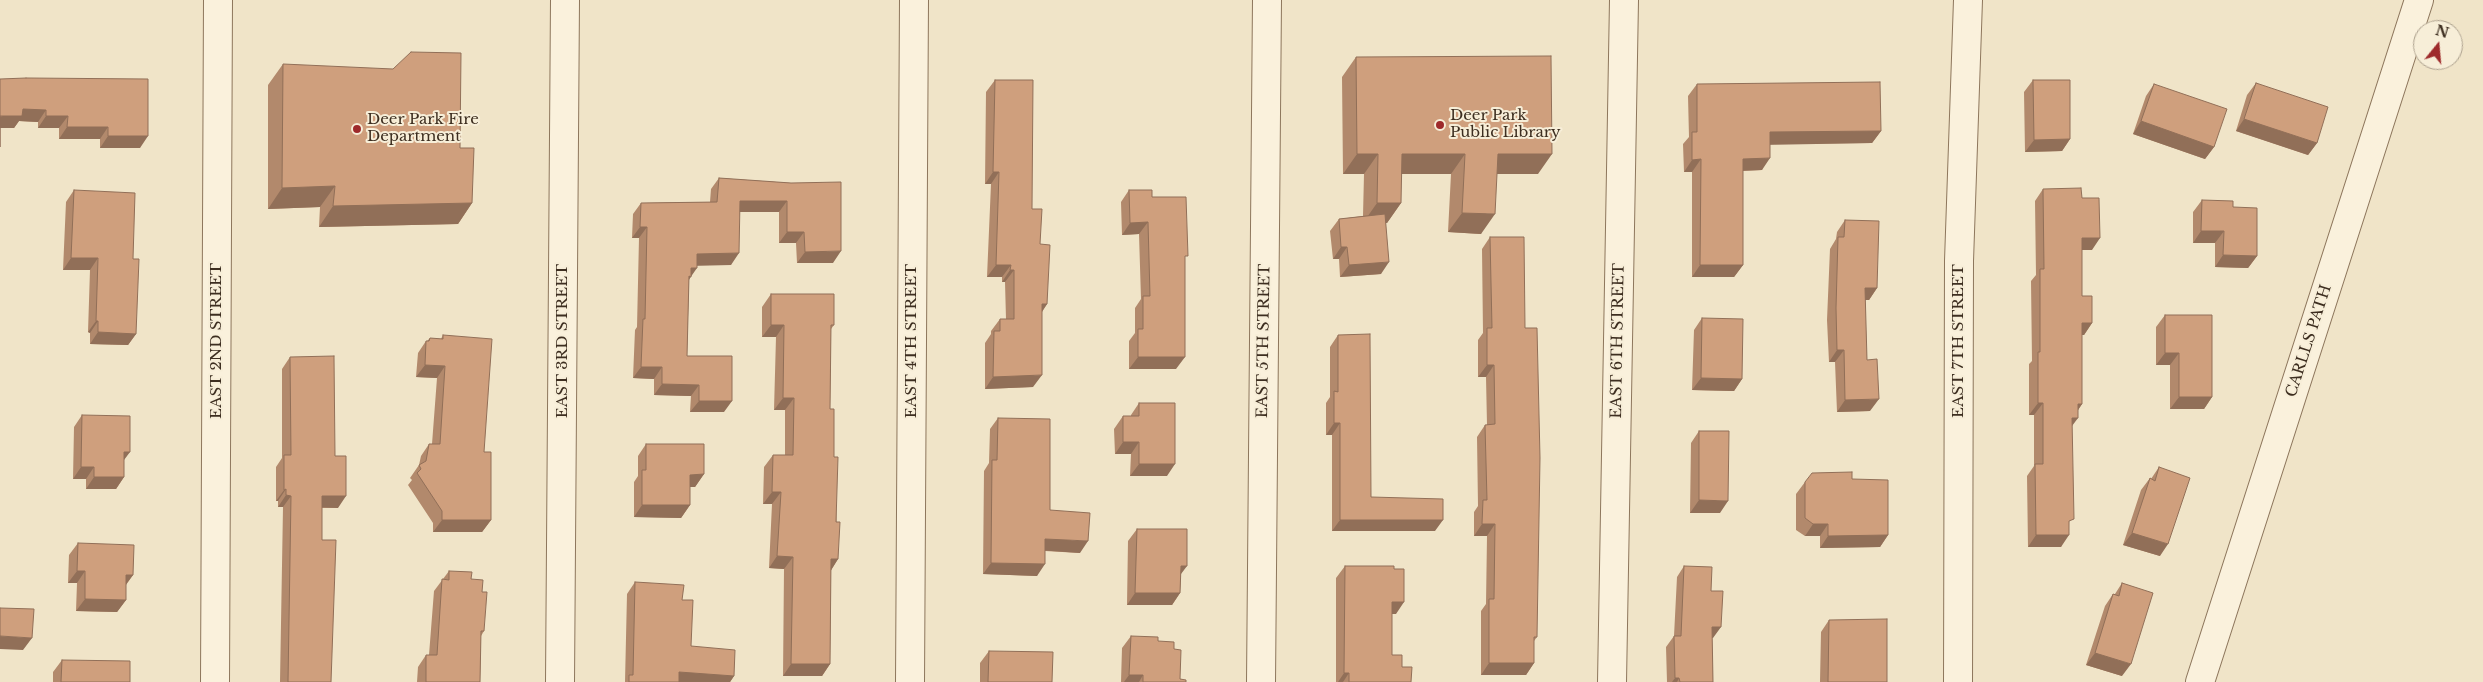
<!DOCTYPE html>
<html>
<head>
<meta charset="utf-8">
<style>
  body { margin:0 }
  #map { position:relative; width:2483px; height:682px; overflow:hidden; background:#f0e4c8; font-family:"Libre Baskerville",serif }
  canvas { display:block }
  .north { position:absolute; left:2413px; top:20px; width:50px; height:50px; box-sizing:border-box; background:#f7eed8; border:1px solid #ada18e; border-radius:50%; rotate:17deg; font-size:14px; font-weight:700; line-height:20px; text-align:center; color:#3d2e20 }
  .north::after { content:''; display:block; margin:auto; width:18px; height:22px; background:#9e2a2b; clip-path:polygon(50% 0,100% 100%,50% 72%,0 100%) }
</style>
</head>
<body>
<div id="map">
<canvas width="2483" height="682"></canvas>
<div class="north">N</div>
</div>
<script>
const g = document.querySelector('canvas').getContext('2d');
g.lineJoin = 'round';
const poly = rows => new Path2D(rows.map(r => 'M' + r).join(''));
function trace(path, color, width, dash) { g.strokeStyle = color; g.lineWidth = width; g.lineCap = dash ? 'butt' : 'round'; g.setLineDash(dash || []); g.stroke(path); }
function fill(path, color) { g.fillStyle = color; g.fill(path, 'evenodd'); }
function label(font, color, halo, rows, align = 'center') {
  g.font = font + ' "Libre Baskerville",serif'; g.lineWidth = 4; g.setLineDash([]); g.textBaseline = 'middle'; g.strokeStyle = halo; g.fillStyle = color; for (const [text, x, y, turn = 0] of rows) {
    g.save(); g.translate(x, y); g.rotate((+turn || 0) * Math.PI / 180); g.textAlign = isNaN(turn) ? turn : align; if (halo) g.strokeText(text, 0, 0); g.fillText(text, 0, 0); g.restore();
  }
}
const minor = poly([
  [215,682,218,0],
  [560,682,565,0],
  [910,682,914,0],
  [1261,682,1267,0],
  [1612,682,1624,0],
  [1958,682,1959,261,1968,0]
]);
const tertiary = poly([
  [2200,682,2419,0]
]);
trace(minor, '#8d765c', 30);
trace(tertiary, '#8d765c', 30);
trace(minor, '#faf1dc', 28);
trace(tertiary, '#faf1dc', 28);
fill(poly([
  [1356,57,1538,174,1497,174,1481,234,1448,232,1451,174,1401,174,1401,203,1387,223,1386,223,1381,274,1340,277,1339,259,1333,259,1330,231,1339,219,1363,216,1364,174,1343,174,1342,77],
  [283,64,460,148,472,203,458,224,319,227,320,207,268,209,268,85],
  [0,79,148,79,140,148,100,148,100,139,59,139,59,128,38,128,38,122,19,121,14,128,0,128],
  [995,80,1032,209,1040,244,1047,304,1042,312,1033,387,985,389,985,343,991,334,991,331,1000,319,1006,319,1005,282,1002,282,1002,277,987,277,991,184,985,184,986,92],
  [2033,80,2070,139,2062,151,2025,152,2024,92],
  [2256,83,2317,143,2308,155,2236,131,2247,95],
  [1697,84,1881,131,1872,143,1770,144,1762,170,1743,171,1743,265,1734,277,1692,277,1692,172,1684,172,1683,144,1689,137,1688,96],
  [2154,84,2214,147,2205,159,2133,134,2146,96],
  [719,178,791,183,833,263,797,263,796,243,779,243,779,212,740,212,731,265,697,265,689,280,687,356,724,412,690,412,691,396,654,395,654,379,633,378,635,330,637,327,639,238,632,238,633,214,641,203,710,202,711,189],
  [2043,189,2082,198,2092,250,2082,250,2082,296,2092,323,2084,335,2082,335,2082,404,2078,410,2072,426,2069,525,2061,547,2028,547,2027,476,2034,466,2034,415,2029,415,2029,364,2032,361,2031,281,2036,275,2035,201],
  [74,190,133,259,136,334,128,345,90,344,90,333,88,332,90,270,63,270,66,202],
  [1129,190,1152,197,1185,261,1176,369,1129,369,1129,341,1135,333,1135,308,1141,299,1139,234,1122,235,1121,202],
  [2202,200,2257,256,2248,268,2215,267,2215,243,2193,243,2193,212],
  [1845,220,1877,288,1869,300,1865,300,1867,360,1870,411,1837,412,1835,362,1829,362,1827,320,1830,249,1836,239,1837,232],
  [1490,237,1525,328,1537,637,1534,641,1534,663,1526,675,1481,675,1481,611,1486,604,1487,536,1474,536,1474,512,1478,506,1477,437,1485,425,1487,425,1486,377,1478,377,1478,340,1483,333,1482,249],
  [771,294,834,325,831,329,830,409,834,457,838,559,831,570,830,664,822,676,783,676,784,569,769,568,772,504,763,504,764,467,773,455,785,455,785,410,774,410,776,337,762,337,762,307],
  [2165,315,2212,397,2204,409,2170,409,2170,365,2156,365,2156,327],
  [1702,318,1742,379,1734,391,1692,390,1694,330],
  [443,335,484,452,491,520,482,532,433,532,433,523,408,485,412,480,410,478,419,465,421,456,429,444,432,444,437,378,416,377,418,353,426,341,427,341,430,338,441,339],
  [1338,335,1371,497,1435,531,1332,531,1332,435,1326,435,1326,403,1330,397,1330,347],
  [290,357,335,456,338,508,322,508,322,540,331,682,280,682,283,507,278,507,278,501,276,501,276,467,282,458,282,369],
  [1139,403,1167,476,1130,476,1131,454,1115,454,1114,429,1123,416,1131,416,1131,415],
  [82,415,124,460,124,477,116,489,86,489,86,479,73,479,74,427],
  [998,418,1050,510,1080,553,1045,551,1037,576,983,574,984,471,989,463,990,429],
  [1699,431,1720,513,1690,513,1691,443],
  [646,444,704,474,695,487,690,487,690,505,681,518,634,517,634,482,638,476,638,456],
  [2159,467,2160,556,2123,545,2141,490,2150,478,2151,479],
  [1852,479,1888,535,1880,547,1820,548,1820,536,1805,536,1796,530,1796,494,1805,482],
  [1137,529,1181,575,1180,593,1172,605,1127,605,1128,541],
  [78,543,133,575,126,585,126,600,117,612,76,611,77,583,68,583,69,555],
  [1345,566,1396,614,1392,614,1392,655,1402,667,1411,682,1336,682,1336,578],
  [1684,566,1711,591,1713,638,1712,638,1713,682,1667,682,1666,647,1674,636,1677,577],
  [449,571,471,579,482,592,484,631,481,636,480,682,417,682,418,667,426,655,429,655,434,591],
  [635,582,682,600,691,646,734,676,730,682,625,682,627,594],
  [2122,583,2122,676,2086,665,2105,606,2113,594,2115,594],
  [1829,620,1887,682,1820,682,1821,632],
  [1131,636,1158,641,1174,649,1180,679,1186,682,1121,682,1122,648],
  [989,651,1052,682,980,682,980,663],
  [62,660,130,682,53,682,53,672]
]), '#b2896c');
fill(poly([
  [23,109,46,110,38,122,19,121,14,128,0,128,0,117],
  [46,116,68,116,59,128,38,128],
  [2244,119,2317,143,2308,155,2236,131],
  [2141,121,2214,147,2205,159,2133,134],
  [67,127,108,127,100,139,59,139],
  [1881,131,1872,143,1761,145,1770,132],
  [108,136,148,136,140,148,100,148],
  [2070,139,2062,151,2025,152,2034,140],
  [1357,154,1378,154,1364,174,1343,174],
  [1402,154,1465,154,1451,174,1388,174],
  [1498,154,1552,154,1538,174,1484,174],
  [1770,158,1762,170,1734,171,1743,159],
  [1701,159,1692,172,1684,172,1692,160],
  [993,172,999,172,991,184,985,184],
  [335,186,320,207,268,209,282,188],
  [740,201,787,201,779,212,732,212],
  [472,203,458,224,319,227,333,206],
  [1377,203,1401,203,1387,223,1363,223],
  [1462,213,1495,214,1481,234,1448,232],
  [1148,222,1139,234,1122,235,1130,223],
  [640,227,647,227,639,238,632,238],
  [2201,231,2224,231,2215,243,2193,243],
  [787,232,804,232,796,243,779,243],
  [2082,238,2100,238,2092,250,2073,250],
  [1341,247,1347,247,1339,259,1333,259],
  [841,251,833,263,797,263,805,252],
  [739,253,731,265,689,266,697,254],
  [2223,255,2257,256,2248,268,2215,267],
  [71,258,98,258,90,270,63,270],
  [1389,262,1381,274,1340,277,1349,265],
  [996,265,1011,265,1002,277,987,277],
  [1700,265,1743,265,1734,277,1692,277],
  [691,268,697,268,683,288],
  [1010,270,1014,270,1005,282,1002,282],
  [1865,288,1877,288,1869,300,1857,300],
  [1042,304,1047,304,1039,316],
  [96,321,98,321,90,333,88,332],
  [2082,323,2092,323,2084,335,2074,335],
  [771,325,784,325,776,337,762,337],
  [98,332,136,334,128,345,90,344],
  [1837,350,1844,350,1835,362,1829,362],
  [2165,353,2179,353,2170,365,2156,365],
  [1138,357,1185,357,1176,369,1129,369],
  [425,365,445,366,437,378,416,377],
  [1487,365,1494,365,1486,377,1478,377],
  [641,367,662,367,654,379,633,378],
  [1042,375,1033,387,985,389,993,377],
  [1701,378,1742,379,1734,391,1692,390],
  [662,384,699,385,691,396,654,395],
  [2179,397,2212,397,2204,409,2170,409],
  [783,398,794,398,785,410,774,410],
  [1879,399,1870,411,1837,412,1845,400],
  [699,401,732,401,724,412,690,412],
  [2038,403,2043,403,2034,415,2029,415],
  [2078,404,2082,404,2074,416],
  [2072,418,2078,418,2069,430],
  [1334,423,1340,423,1332,435,1326,435],
  [1123,442,1139,442,1131,454,1115,454],
  [124,452,130,452,121,464],
  [1139,464,1175,464,1167,476,1130,476],
  [81,467,94,467,86,479,73,479],
  [704,474,695,487,681,487,690,475],
  [94,477,124,477,116,489,86,489],
  [286,489,278,501,276,501,284,490],
  [772,492,781,492,772,504,763,504],
  [286,495,291,496,283,507,278,507],
  [322,496,346,496,338,508,314,507],
  [1699,500,1728,501,1720,513,1690,513],
  [642,505,690,505,681,518,634,517],
  [442,520,491,520,482,532,433,532],
  [1340,520,1443,520,1435,531,1332,531],
  [1482,524,1495,524,1487,536,1474,536],
  [1813,524,1828,524,1820,536,1805,536],
  [2132,533,2168,544,2160,556,2123,545],
  [1888,535,1880,547,1820,548,1828,536],
  [2036,535,2069,535,2061,547,2028,547],
  [1045,539,1088,541,1080,553,1037,550],
  [777,556,793,557,784,569,769,568],
  [831,559,838,559,830,572],
  [991,563,1045,564,1037,576,983,574],
  [1181,566,1187,566,1178,578],
  [77,571,85,571,77,583,68,583],
  [126,575,133,575,124,587],
  [1135,593,1180,593,1172,605,1127,605],
  [85,599,126,600,117,612,76,611],
  [1392,602,1404,602,1396,614,1384,614],
  [1712,627,1721,627,1713,638,1704,638],
  [0,636,32,638,23,650,0,649],
  [2095,653,2131,664,2122,676,2086,665],
  [1489,663,1534,663,1526,675,1481,675],
  [791,664,830,664,822,676,783,676],
  [679,672,734,676,730,682,672,682],
  [1344,673,1349,673,1343,682,1338,682],
  [1129,675,1143,675,1139,682,1124,682],
  [1675,678,1679,678,1677,682,1672,682]
]), '#916f58');
const building = poly([
  [411,52,461,53,460,148,474,148,472,203,333,206,335,186,282,188,283,64,393,69,411,52],
  [1551,56,1552,154,1498,154,1495,214,1462,213,1465,154,1402,154,1401,203,1377,203,1378,154,1357,154,1356,57,1551,56],
  [26,78,148,79,148,136,108,136,108,127,67,127,68,116,46,116,46,110,23,109,22,116,0,116,0,147,0,79,26,78],
  [995,80,1033,80,1032,209,1042,209,1040,244,1050,245,1047,304,1042,304,1042,375,993,377,994,331,1000,331,1000,319,1014,319,1014,270,1010,270,1011,265,996,265,999,172,993,172,995,80],
  [2033,80,2070,80,2070,139,2034,140,2033,80],
  [1880,82,1881,131,1770,132,1770,158,1743,159,1743,265,1700,265,1701,159,1692,160,1692,132,1697,132,1697,84,1880,82],
  [2256,83,2328,107,2317,143,2244,119,2256,83],
  [2154,84,2227,109,2214,147,2141,121,2154,84],
  [719,178,791,183,841,182,841,251,805,252,804,232,787,232,787,201,740,201,739,253,697,254,697,268,691,268,691,277,689,276,687,356,732,356,732,401,699,401,699,385,662,384,662,367,641,367,643,319,645,319,647,227,640,227,641,203,717,202,719,178],
  [2081,188,2082,198,2099,198,2100,238,2082,238,2082,296,2092,296,2092,323,2082,323,2082,404,2078,404,2078,418,2072,418,2074,519,2069,521,2069,535,2036,535,2035,464,2043,464,2043,403,2038,403,2038,352,2040,352,2040,269,2044,269,2043,189,2081,188],
  [74,190,135,193,133,259,139,259,136,334,98,332,98,321,96,321,98,258,71,258,74,190],
  [1129,190,1152,190,1152,197,1186,197,1188,256,1185,256,1185,357,1138,357,1138,329,1143,329,1143,296,1150,296,1148,222,1130,223,1129,190],
  [2202,200,2233,201,2233,207,2257,208,2257,256,2223,255,2224,231,2201,231,2202,200],
  [1385,214,1389,262,1349,265,1347,247,1341,247,1339,219,1385,214],
  [1845,220,1879,221,1877,288,1865,288,1867,360,1877,359,1879,399,1845,400,1844,350,1837,350,1836,308,1838,237,1844,237,1845,220],
  [1490,237,1524,237,1525,328,1537,328,1540,458,1537,637,1534,637,1534,663,1489,663,1489,599,1494,599,1495,524,1482,524,1483,500,1487,500,1485,425,1495,424,1494,365,1487,365,1487,328,1492,328,1490,237],
  [771,294,834,294,834,325,831,325,830,409,834,409,834,457,838,457,836,522,840,522,838,559,831,559,830,664,791,664,793,557,777,556,781,492,772,492,773,455,793,455,794,398,783,398,784,325,771,325,771,294],
  [2165,315,2212,315,2212,397,2179,397,2179,353,2165,353,2165,315],
  [1702,318,1743,319,1742,379,1701,378,1702,318],
  [1370,334,1371,497,1443,499,1443,520,1340,520,1340,423,1334,423,1334,391,1338,392,1338,335,1370,334],
  [443,335,492,339,484,452,491,452,491,520,442,520,442,511,417,473,421,469,419,465,426,461,429,444,440,444,445,366,425,365,426,341,429,341,430,338,443,339,443,335],
  [334,356,335,456,346,456,346,496,322,496,322,540,336,540,331,682,288,682,291,496,286,495,286,489,284,490,284,455,291,455,290,357,334,356],
  [1139,403,1175,403,1175,464,1139,464,1139,442,1123,442,1123,416,1139,416,1139,403],
  [82,415,130,416,130,452,124,452,124,477,94,477,94,467,81,467,82,415],
  [998,418,1050,419,1050,510,1090,513,1088,541,1045,539,1045,564,991,563,992,460,997,460,998,418],
  [1699,431,1729,431,1728,501,1699,500,1699,431],
  [646,444,704,444,704,474,690,475,690,505,642,505,642,470,646,470,646,444],
  [2159,467,2190,478,2168,544,2132,533,2150,478,2155,481,2159,467],
  [1852,472,1852,479,1888,480,1888,535,1828,536,1828,524,1813,524,1805,518,1805,482,1812,473,1852,472],
  [1137,529,1187,529,1187,566,1181,566,1180,593,1135,593,1137,529],
  [78,543,134,545,133,575,126,575,126,600,85,599,85,571,77,571,78,543],
  [1345,566,1394,566,1394,569,1404,569,1404,602,1392,602,1392,655,1402,655,1402,667,1412,667,1411,682,1349,682,1349,673,1344,673,1345,566],
  [1684,566,1712,567,1711,591,1723,591,1721,627,1712,627,1713,682,1680,682,1679,678,1675,678,1674,636,1681,636,1684,566],
  [449,571,472,572,471,579,483,580,482,592,487,592,484,631,481,631,480,682,426,682,426,655,437,655,442,579,449,580,449,571],
  [635,582,684,585,682,600,693,600,691,646,735,650,734,676,679,672,679,682,629,682,629,675,633,675,635,582],
  [2122,583,2153,593,2131,664,2095,653,2113,594,2119,596,2122,583],
  [0,608,34,609,32,638,0,636,0,608],
  [1887,619,1887,682,1828,682,1829,620,1887,619],
  [1131,636,1158,637,1158,641,1174,642,1174,649,1181,650,1180,679,1186,680,1186,682,1143,682,1143,675,1129,675,1131,636],
  [989,651,1053,652,1052,682,988,682,989,651],
  [62,660,130,661,130,682,61,682,62,660]
]);
fill(building, '#cf9f7d');
trace(building, '#916f58', 1);
for (const [x, y, r, color] of [
  [1440,125,5,"#9e2a2b"],
  [357,129,5,"#9e2a2b"]
]) { const dot = new Path2D(); dot.arc(x, y, r, 0, 2 * Math.PI); g.fillStyle = color; g.fill(dot); trace(dot, '#f7eed8', 2); }
label('15px', '#3d2e20', '#f7eed8', [
  ["Deer Park",1450,116],
  ["Public Library",1450,133],
  ["Deer Park Fire",367,120],
  ["Department",367,137]
], 'left');
label('15px', '#3d2e20', '#f7eed8', [
  ["EAST 2ND STREET",217,341,-90],
  ["EAST 3RD STREET",563,341,-90],
  ["EAST 4TH STREET",912,341,-90],
  ["EAST 5TH STREET",1264,341,-89],
  ["EAST 6TH STREET",1618,341,-89],
  ["EAST 7TH STREET",1959,341,-90],
  ["CARLLS PATH",2309,341,-72]
]);
</script>
</body>
</html>
